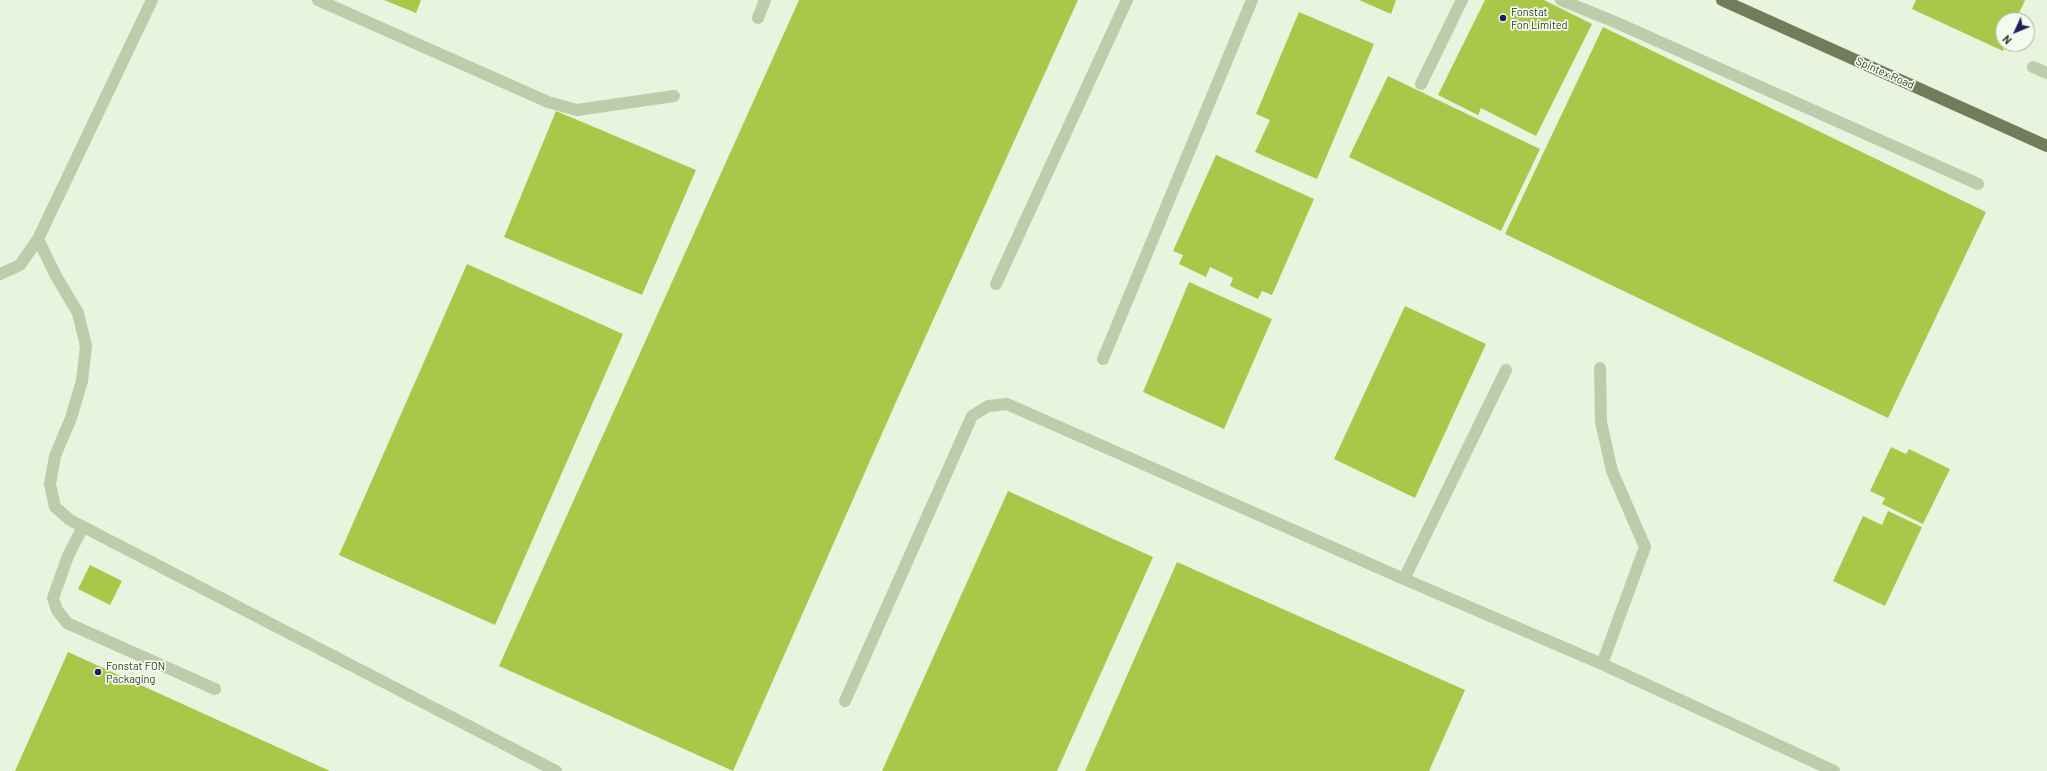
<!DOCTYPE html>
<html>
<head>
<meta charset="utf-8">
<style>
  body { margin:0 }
  #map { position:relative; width:2047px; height:771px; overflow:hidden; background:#e9f4df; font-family:Barlow,sans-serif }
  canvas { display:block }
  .north { position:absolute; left:1995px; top:12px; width:40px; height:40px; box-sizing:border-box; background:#f3fbec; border:1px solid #a7ae9e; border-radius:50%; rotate:226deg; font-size:11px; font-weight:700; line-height:16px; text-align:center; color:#353a2a }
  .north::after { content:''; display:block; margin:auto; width:14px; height:18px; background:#221e5d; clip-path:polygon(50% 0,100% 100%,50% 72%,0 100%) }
</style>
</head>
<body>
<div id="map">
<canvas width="2047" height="771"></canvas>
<div class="north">N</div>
</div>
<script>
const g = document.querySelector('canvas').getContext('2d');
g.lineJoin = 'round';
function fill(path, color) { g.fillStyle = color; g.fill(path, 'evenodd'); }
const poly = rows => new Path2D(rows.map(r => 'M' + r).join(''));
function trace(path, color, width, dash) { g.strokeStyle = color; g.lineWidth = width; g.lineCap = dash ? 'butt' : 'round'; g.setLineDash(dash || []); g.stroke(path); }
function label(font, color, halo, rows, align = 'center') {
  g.font = font + ' Barlow,sans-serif'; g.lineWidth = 3.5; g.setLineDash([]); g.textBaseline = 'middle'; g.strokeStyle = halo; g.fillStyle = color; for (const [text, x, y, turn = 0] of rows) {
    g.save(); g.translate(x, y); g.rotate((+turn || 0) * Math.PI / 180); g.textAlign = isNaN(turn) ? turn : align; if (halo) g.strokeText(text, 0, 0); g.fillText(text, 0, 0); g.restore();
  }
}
fill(poly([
  [384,0,421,0,416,13],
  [799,0,1078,0,896,402,733,771,499,666],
  [1359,0,1396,0,1391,14],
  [1485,0,1544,0,1592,24,1536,136,1481,108,1478,115,1438,95],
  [1916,0,2025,0,2016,20,2003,20,2003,44,2005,44,2003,51,1912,9],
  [1299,12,1374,44,1317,179,1255,152,1270,120,1256,114],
  [1603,27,1986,212,1888,418,1505,234],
  [1388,76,1540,149,1501,231,1349,157],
  [556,111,696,170,642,295,504,237],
  [1216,155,1314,199,1272,295,1262,291,1258,299,1230,286,1233,278,1210,267,1206,277,1179,264,1183,255,1173,251],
  [467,264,623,334,495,625,339,555],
  [1189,282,1272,319,1224,429,1143,392],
  [1405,306,1486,344,1415,498,1334,459],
  [1891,447,1906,454,1909,449,1950,469,1923,524,1882,504,1885,498,1870,491],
  [1008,491,1153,557,1057,771,882,771],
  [1888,511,1922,527,1885,606,1833,581,1863,516,1882,525],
  [1177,562,1465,690,1429,771,1085,771],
  [90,565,122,581,110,605,78,589],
  [68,652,330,771,15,771]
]), '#a9c849');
trace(poly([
  [152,0,38,239,56,276,78,313,86,346,82,381,71,418,55,456,50,484,55,507,70,520,556,771],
  [318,0,548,102,577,110,674,96],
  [1561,0,1615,22,1978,184],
  [758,18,765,0],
  [2033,67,2047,73],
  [1421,84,1462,0],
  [0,274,20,265,38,239],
  [996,284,1127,0],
  [1103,359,1252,0],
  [1600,368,1601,422,1612,471,1645,547,1602,664],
  [83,527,68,556,53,598,57,610,67,623,215,689],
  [1404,579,1506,370],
  [845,701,972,416,988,406,1007,404,1404,579,1602,664,1834,771]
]), '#bdccaa', 12);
trace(poly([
  [1722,0,2047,146]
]), '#717c5b', 12);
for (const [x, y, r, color] of [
  [1503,18,4,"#221e5d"],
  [98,672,4,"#221e5d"]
]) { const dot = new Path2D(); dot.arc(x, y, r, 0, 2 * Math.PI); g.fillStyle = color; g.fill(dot); trace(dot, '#f3fbec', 1.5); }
label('11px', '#353a2a', '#f3fbec', [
  ["Fonstat",1511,12],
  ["Fon Limited",1511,25],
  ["Fonstat FON",106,666],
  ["Packaging",106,679]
], 'left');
label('11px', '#353a2a', '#f3fbec', [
  ["Spintex Road",1885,73,24]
]);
</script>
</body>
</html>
